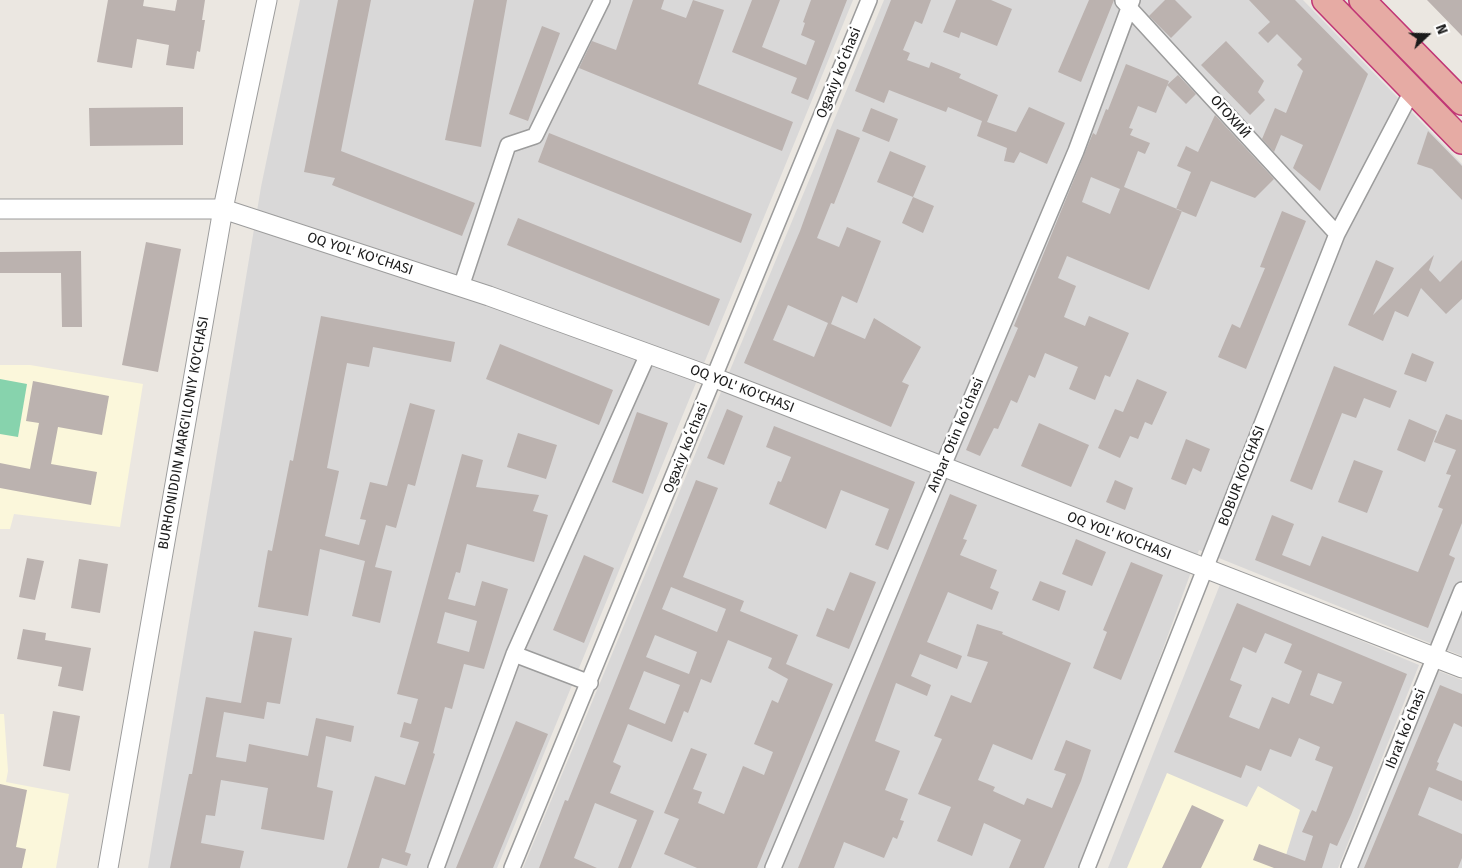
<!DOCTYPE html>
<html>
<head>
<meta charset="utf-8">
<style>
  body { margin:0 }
  #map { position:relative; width:1462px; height:868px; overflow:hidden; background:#ebe7e1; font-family:"Fira Sans",sans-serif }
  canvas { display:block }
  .north { position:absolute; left:1402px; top:10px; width:50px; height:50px; -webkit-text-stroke:4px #fff; paint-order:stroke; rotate:69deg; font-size:14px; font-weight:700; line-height:20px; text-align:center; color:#1b1b1b }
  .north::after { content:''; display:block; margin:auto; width:18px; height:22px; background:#1b1b1b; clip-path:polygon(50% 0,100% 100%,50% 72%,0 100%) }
</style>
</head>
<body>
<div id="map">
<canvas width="1462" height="868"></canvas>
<div class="north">N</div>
</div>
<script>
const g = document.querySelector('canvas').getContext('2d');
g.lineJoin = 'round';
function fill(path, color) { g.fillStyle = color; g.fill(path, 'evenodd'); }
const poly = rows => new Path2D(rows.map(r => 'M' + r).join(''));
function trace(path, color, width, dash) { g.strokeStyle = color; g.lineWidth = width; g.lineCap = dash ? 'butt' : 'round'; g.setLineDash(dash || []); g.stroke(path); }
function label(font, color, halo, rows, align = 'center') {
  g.font = font + ' "Fira Sans",sans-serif'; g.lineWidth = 5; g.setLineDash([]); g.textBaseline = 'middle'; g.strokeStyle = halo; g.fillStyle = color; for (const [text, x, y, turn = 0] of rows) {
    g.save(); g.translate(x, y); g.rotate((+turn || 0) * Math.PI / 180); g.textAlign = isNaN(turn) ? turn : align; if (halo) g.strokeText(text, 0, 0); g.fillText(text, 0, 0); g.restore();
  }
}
fill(poly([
  [300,0,853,0,497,868,148,868,261,187],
  [884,0,1303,0,1462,164,1462,656,1199,550,1083,868,523,868],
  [1221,582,1419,665,1338,868,1108,868],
  [1436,670,1462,680,1462,868,1355,868]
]), '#d9d8d8');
fill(poly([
  [0,365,30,365,143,384,120,527,14,514,10,529,0,529],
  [0,714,4,714,8,771,6,782,69,794,56,868,0,868],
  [1167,773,1247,807,1258,786,1300,810,1282,868,1127,868]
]), '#fbf7db');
fill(poly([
  [0,379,27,384,18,437,0,434]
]), '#87d3ad');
fill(poly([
  [108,0,144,0,143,6,175,11,177,0,205,0,202,20,205,20,200,52,197,51,194,69,166,65,169,45,137,39,132,68,97,62],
  [338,0,371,0,341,151,475,203,462,236,332,185,335,178,304,172],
  [474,0,507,0,481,147,445,140],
  [633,0,664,0,661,9,686,18,693,0,724,10,698,84,793,122,782,151,579,68,592,41,616,50],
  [752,0,780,0,762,47,806,65,815,41,801,35,805,23,803,22,811,0,847,0,808,100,791,93,797,78,732,52],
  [891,0,931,0,922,24,915,21,903,50,910,53,907,60,929,68,931,62,961,74,959,78,998,95,987,122,1016,132,1029,107,1065,123,1047,164,1020,152,1014,163,1004,161,1007,148,977,136,982,121,948,107,946,112,889,90,884,103,855,91],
  [956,0,991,0,1012,9,997,46,961,32,959,38,943,32],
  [1089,0,1114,0,1081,82,1058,72],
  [1165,0,1175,0,1192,17,1171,38,1149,16],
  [1249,0,1295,0,1368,74,1320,191,1293,168,1303,145,1281,135,1274,152,1262,139,1275,108,1286,113,1303,71,1297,65,1302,59,1277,34,1268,43,1258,33,1270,22],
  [1427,0,1462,0,1462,36],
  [542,26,560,33,528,121,509,114],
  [1226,41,1264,81,1258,92,1265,100,1250,115,1201,65],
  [1126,64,1169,81,1156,113,1138,106,1129,128,1133,129,1130,135,1150,143,1145,154,1138,151,1124,187,1182,211,1149,290,1067,256,1058,278,1076,286,1064,317,1085,326,1089,316,1129,333,1110,377,1105,375,1095,400,1069,389,1078,367,1045,353,1035,378,1029,375,1017,403,1011,400,998,429,994,428,980,456,966,450,1018,328,1014,326,1093,133,1096,135,1106,109,1108,110],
  [1091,177,1120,189,1110,214,1082,202],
  [1178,75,1196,94,1186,104,1167,85],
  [183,107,183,145,90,146,89,108],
  [871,108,898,119,889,142,862,131],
  [1215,115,1274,179,1255,198,1211,181,1196,217,1176,209,1191,172,1177,166,1186,146,1198,152],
  [837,129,860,138,834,204,831,203,817,238,839,247,847,227,881,241,857,303,842,296,831,324,865,339,874,318,921,347,902,382,909,385,891,427,744,363,800,231],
  [788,305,828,323,814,357,773,340],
  [1428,131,1462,166,1462,200,1432,169,1417,164],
  [549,133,752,214,741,243,538,162],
  [890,151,926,166,913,197,877,182],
  [913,197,934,206,923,233,902,223],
  [1282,211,1306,221,1246,369,1218,357,1232,324,1240,328,1265,268,1260,267],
  [518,218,720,299,709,326,507,245],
  [146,242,181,249,158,372,122,365],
  [81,251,82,327,62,327,61,273,0,273,0,252],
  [1434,255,1429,270,1440,282,1462,260,1462,299,1446,314,1421,288,1408,317,1395,311,1383,341,1348,325,1376,260,1394,268,1373,315],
  [321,316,455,342,451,362,373,347,369,367,347,363,327,468,339,471,325,536,359,545,366,520,360,519,370,482,387,486,410,403,435,410,415,486,408,484,396,528,386,525,375,567,392,571,380,623,352,616,365,561,320,549,308,616,258,607,268,550,272,551,290,460,293,461],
  [500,344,613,390,599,425,486,379],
  [1412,353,1434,362,1426,382,1404,374],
  [1334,366,1397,391,1390,408,1364,398,1356,418,1342,413,1312,490,1290,481],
  [1137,379,1167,392,1152,425,1145,422,1138,439,1130,436,1120,458,1098,448,1115,409,1123,412],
  [33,381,109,396,102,435,58,427,51,464,97,472,91,505,0,488,0,463,30,469,39,423,26,421],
  [727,409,743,416,724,465,707,458],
  [637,412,668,423,643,494,612,482],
  [1446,414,1462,420,1462,523,1449,555,1455,558,1428,628,1255,560,1272,515,1294,524,1282,555,1310,566,1322,536,1418,572,1443,509,1438,507,1451,475,1446,474,1456,450,1434,442],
  [1409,419,1437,431,1425,462,1397,450],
  [1039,423,1089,445,1071,487,1021,466],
  [774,426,915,482,888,550,875,545,889,509,841,490,826,529,769,504,778,481,781,482,791,457,766,447],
  [518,433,557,445,546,479,507,467],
  [1186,439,1210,449,1201,472,1193,468,1186,485,1171,479],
  [462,454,483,460,476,487,539,495,533,511,548,515,534,562,467,544,460,573,456,572,448,599,475,606,482,581,508,589,484,669,464,664,452,709,445,707,433,753,435,754,405,852,411,854,407,866,382,858,379,868,347,868,375,776,405,785,419,742,400,737,404,722,411,724,418,699,397,694],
  [445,612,477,621,469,652,437,643],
  [1354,460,1383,471,1367,513,1338,502],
  [696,480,718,488,683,577,744,601,740,611,798,635,786,664,833,684,757,868,697,868,664,854,679,819,664,813,691,748,707,754,693,789,702,792,698,803,724,814,743,766,764,775,773,752,754,744,772,700,778,703,788,679,768,668,772,658,728,640,711,683,701,679,688,713,684,711,672,742,628,724,613,762,621,766,610,793,654,811,631,868,618,868,637,820,595,803,574,858,597,868,539,868,565,800,568,801],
  [671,587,726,609,717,632,662,609],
  [655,635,697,652,689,674,646,657],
  [644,671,680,685,665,724,629,709],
  [1115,480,1133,488,1125,510,1106,502],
  [950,494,977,505,963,539,967,540,960,555,997,570,990,588,999,592,992,610,948,592,927,642,962,656,957,669,920,654,911,676,931,685,927,696,896,683,875,741,900,751,885,790,908,799,900,820,904,821,897,839,893,837,884,858,844,842,834,868,798,868],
  [1076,539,1106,552,1092,586,1062,574],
  [584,555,614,568,584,643,553,630],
  [27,558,44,561,35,600,19,597],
  [79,559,108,564,100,613,71,608],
  [1131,562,1163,575,1121,680,1093,668,1107,632,1103,630],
  [850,572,876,582,849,649,816,636,827,608,834,611],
  [1040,581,1066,591,1059,611,1032,600],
  [1237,603,1407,674,1351,815,1337,846,1330,843,1322,868,1274,868,1253,860,1259,844,1305,861,1313,836,1302,832,1312,810,1316,812,1333,767,1315,760,1320,747,1299,738,1291,757,1270,749,1261,771,1246,765,1241,778,1174,752],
  [1265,633,1292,644,1284,663,1302,671,1289,704,1272,697,1259,729,1229,717,1242,685,1230,680,1243,647,1256,653],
  [1318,673,1342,682,1333,704,1310,695],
  [977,624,1003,632,1002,634,1071,663,1032,760,993,744,978,780,995,787,993,791,1024,805,1027,798,1052,808,1066,774,1054,770,1066,740,1091,750,1081,781,1044,868,1009,868,1021,840,984,823,972,856,937,841,951,807,918,794,942,739,934,736,951,695,971,703,988,662,967,656],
  [23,629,46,633,45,640,91,648,83,691,58,686,62,667,17,659],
  [254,631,292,638,280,704,267,702,264,719,224,712,216,757,246,762,249,744,308,756,316,718,354,726,351,742,326,736,317,787,333,791,324,840,261,829,268,788,221,780,215,816,206,815,201,843,244,851,240,868,170,868,189,774,192,774,206,697,241,703],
  [1440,685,1462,694,1462,727,1454,723,1437,762,1439,763,1436,770,1462,781,1462,801,1429,787,1418,815,1462,834,1462,858,1458,868,1364,868],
  [53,711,80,716,70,771,43,766],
  [516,721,548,734,493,868,456,868],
  [0,784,27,790,16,847,26,849,22,868,0,868],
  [1192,805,1224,820,1201,868,1162,868]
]), '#bbb2af');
const minor = poly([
  [1123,1,1337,234],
  [461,287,508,145,535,136,602,0],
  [514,654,590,683],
  [436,868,514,654,648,354],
  [512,868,869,0],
  [773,868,1076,151,1132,0],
  [1087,868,1337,234,1412,91],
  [1349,868,1462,590]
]);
const tertiary = poly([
  [0,209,223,209,489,296,715,378,1462,668],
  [108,868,223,209,267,0]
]);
const trunk = poly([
  [1325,0,1462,141],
  [1362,0,1462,102]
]);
trace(minor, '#9c9c9c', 18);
trace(tertiary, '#9c9c9c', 21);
trace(trunk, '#c13675', 28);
trace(minor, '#fff', 15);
trace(tertiary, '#fff', 19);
trace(trunk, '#e6aba4', 25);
label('14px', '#1b1b1b', '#fff', [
  ["Ogaxiy koʻchasi",839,73,-68],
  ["ОГОХИЙ",1230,117,48],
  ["OQ YOL' KO'CHASI",360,254,18],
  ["OQ YOL' KO'CHASI",742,389,21],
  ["BURHONIDDIN MARG'ILONIY KO'CHASI",184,433,-80],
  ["Anbar Otin koʻchasi",956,435,-67],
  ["Ogaxiy koʻchasi",686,448,-68],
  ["BOBUR KO'CHASI",1242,476,-69],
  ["OQ YOL' KO'CHASI",1119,536,21],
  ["Ibrat koʻchasi",1406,729,-68]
]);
</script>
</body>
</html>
